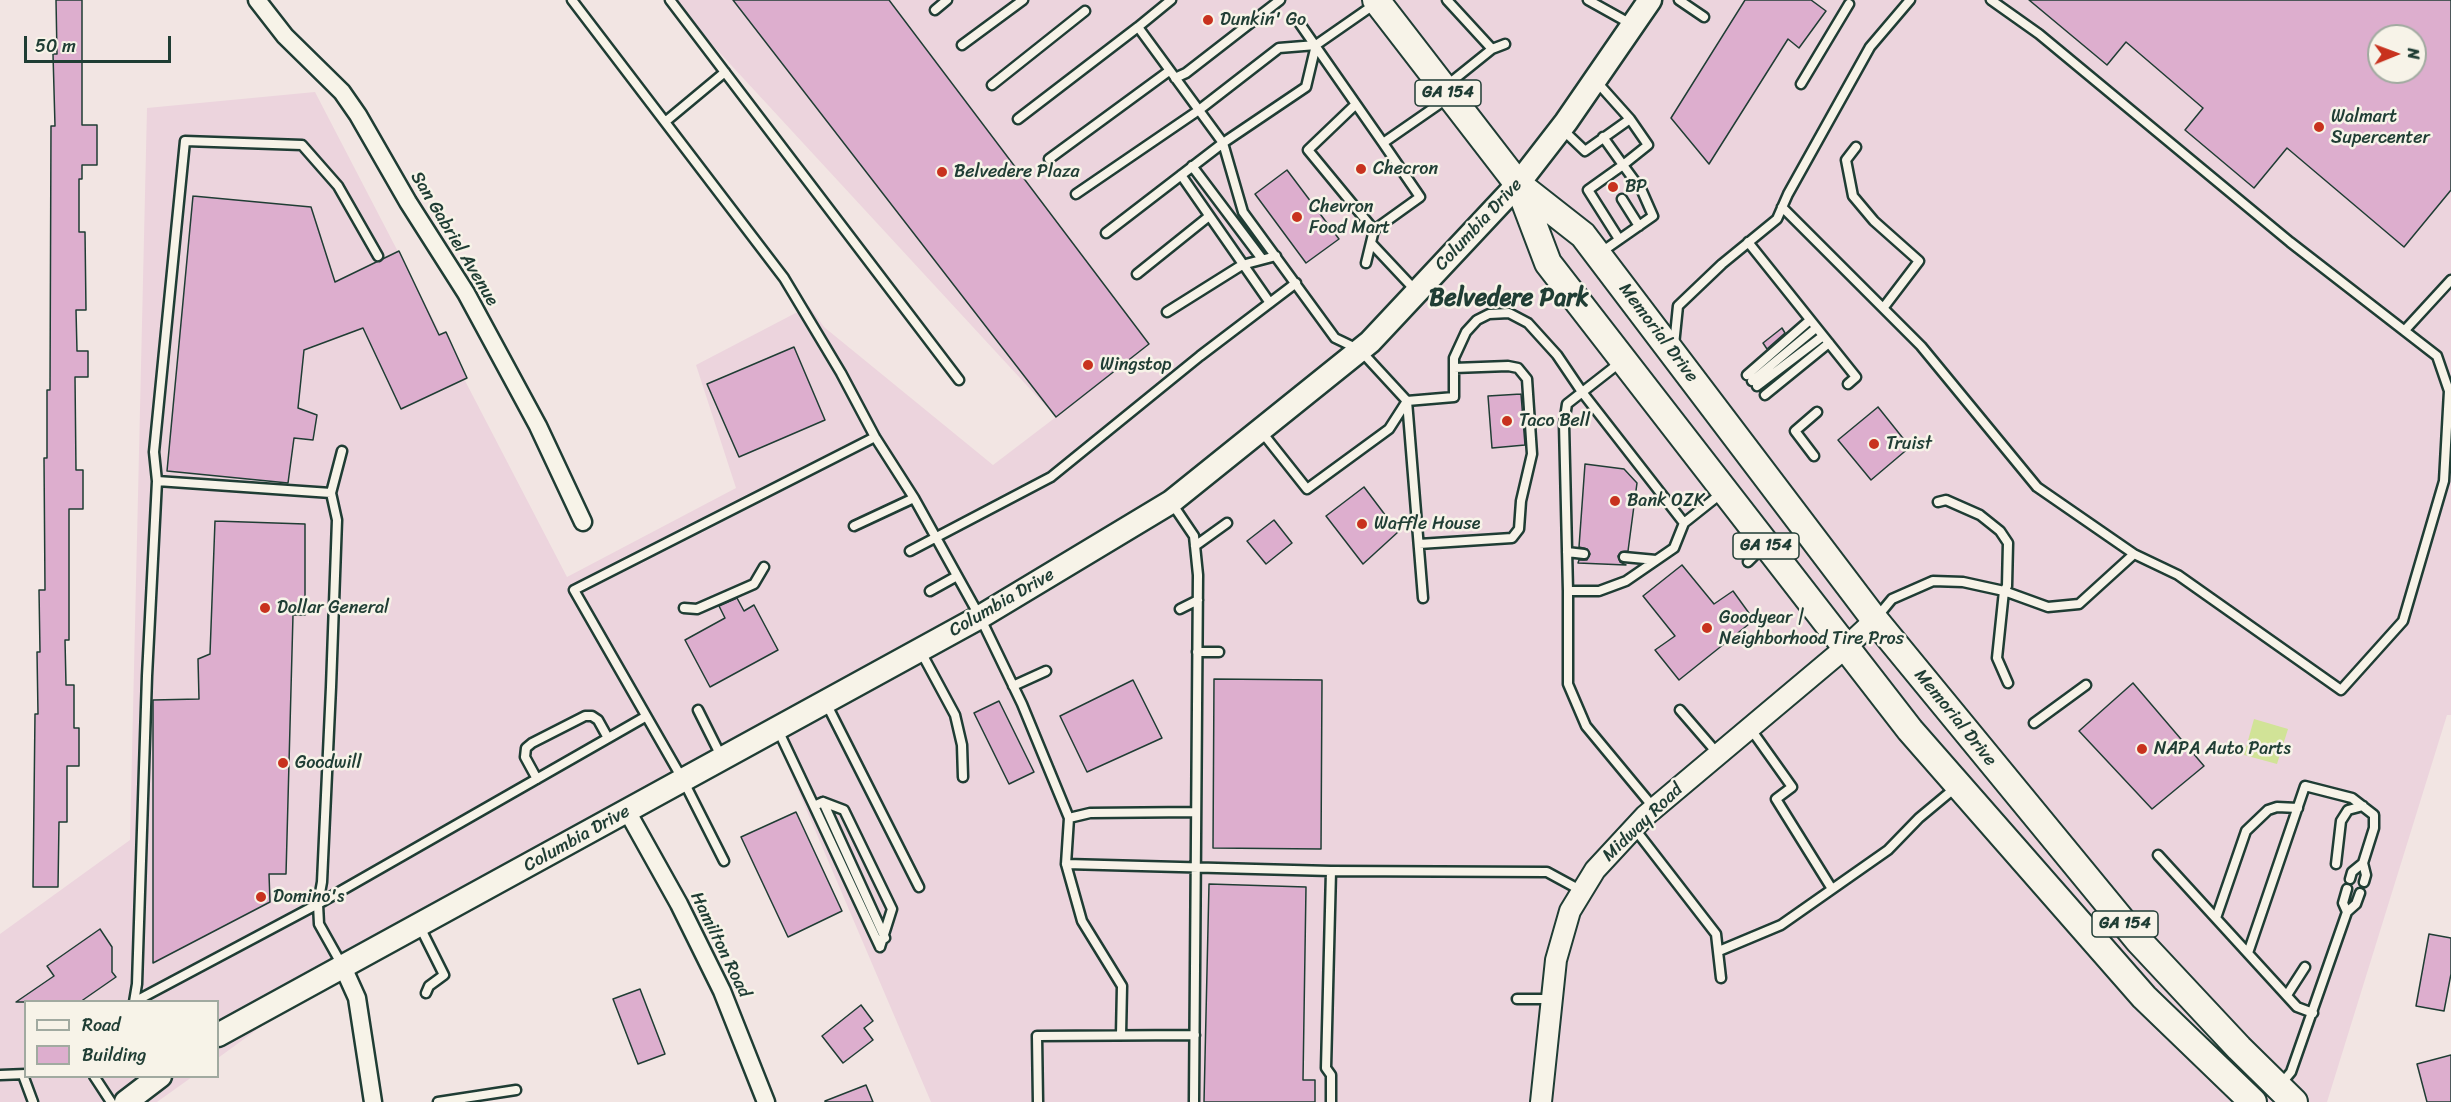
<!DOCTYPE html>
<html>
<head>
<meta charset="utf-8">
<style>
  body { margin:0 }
  #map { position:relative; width:2451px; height:1102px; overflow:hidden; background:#f2e5e3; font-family:Sriracha,sans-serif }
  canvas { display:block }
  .legend { position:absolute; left:24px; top:1000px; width:195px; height:78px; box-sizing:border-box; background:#f7f3e8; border:2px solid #a1aaa0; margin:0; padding:8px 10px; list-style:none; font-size:18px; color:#1f3d34 }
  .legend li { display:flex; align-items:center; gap:12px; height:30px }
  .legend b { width:30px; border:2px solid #a1aaa0 }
  .north { position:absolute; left:2367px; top:24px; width:60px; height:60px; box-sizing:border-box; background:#f7f3e8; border:2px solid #a1aaa0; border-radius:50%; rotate:89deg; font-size:16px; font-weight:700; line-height:24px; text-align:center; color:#1f3d34 }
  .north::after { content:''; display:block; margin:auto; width:21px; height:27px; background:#c8321e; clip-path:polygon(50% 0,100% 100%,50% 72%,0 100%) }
  .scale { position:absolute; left:24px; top:36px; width:147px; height:27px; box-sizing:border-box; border:3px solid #1f3d34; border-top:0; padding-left:8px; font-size:18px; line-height:21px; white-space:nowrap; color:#1f3d34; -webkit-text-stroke:4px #f7f3e8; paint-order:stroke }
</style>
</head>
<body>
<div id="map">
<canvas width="2451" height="1102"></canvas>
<ul class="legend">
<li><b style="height:8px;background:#f7f3e8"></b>Road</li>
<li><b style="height:16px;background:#ddaece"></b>Building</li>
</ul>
<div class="north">N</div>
<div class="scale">50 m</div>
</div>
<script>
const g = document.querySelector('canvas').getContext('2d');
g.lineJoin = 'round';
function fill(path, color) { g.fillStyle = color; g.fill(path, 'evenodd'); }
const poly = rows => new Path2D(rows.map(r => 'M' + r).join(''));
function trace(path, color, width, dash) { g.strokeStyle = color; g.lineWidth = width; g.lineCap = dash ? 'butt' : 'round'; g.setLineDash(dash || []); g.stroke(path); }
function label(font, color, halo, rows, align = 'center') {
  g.font = font + ' Sriracha,sans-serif'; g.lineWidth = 5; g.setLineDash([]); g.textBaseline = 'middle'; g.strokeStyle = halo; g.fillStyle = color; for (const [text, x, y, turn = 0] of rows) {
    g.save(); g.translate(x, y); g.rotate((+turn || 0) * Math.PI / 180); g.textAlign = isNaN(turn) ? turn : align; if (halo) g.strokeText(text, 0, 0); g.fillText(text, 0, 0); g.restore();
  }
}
fill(poly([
  [671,0,2451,0,2451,715,2447,715,2327,1102,931,1102,772,729,355,958,218,1058,218,1002,26,1002,26,1076,192,1077,157,1102,0,1102,0,934,130,840,147,108,315,92,567,577,736,488,696,365,809,306,824,327,993,465,1056,417],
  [2379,36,2415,36,2415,72,2379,72]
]), '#ecd4dd');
fill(poly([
  [2254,719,2288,729,2277,764,2244,755]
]), '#d1e397');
const building = poly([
  [56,0,82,0,82,125,97,125,97,165,82,165,82,179,79,179,79,232,85,232,86,310,76,310,77,351,88,351,88,377,75,377,76,470,83,470,83,509,69,509,69,640,65,640,66,685,74,685,74,728,79,728,79,766,67,766,67,822,59,822,58,887,33,887,35,714,38,714,37,652,40,652,39,590,45,590,44,458,47,458,47,390,50,390,51,126,55,126,53,54,57,54,56,0],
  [733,0,889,0,1149,344,1056,417,733,0],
  [1745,0,1811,0,1826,11,1799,48,1788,39,1709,164,1671,118,1745,0],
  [2029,0,2451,0,2451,190,2404,247,2287,148,2254,188,2185,130,2203,108,2126,42,2107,65,2029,0],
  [2379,36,2415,36,2415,72,2379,72,2379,36],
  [1287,170,1339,239,1306,263,1255,194,1287,170],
  [193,196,311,207,335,282,399,251,439,335,446,332,467,378,401,409,363,328,304,350,298,408,317,415,313,440,294,438,288,483,167,471,193,196],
  [1782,328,1785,333,1767,349,1763,343,1782,328],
  [794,347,825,420,739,457,707,384,794,347],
  [1521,394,1525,445,1492,448,1488,396,1521,394],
  [1878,407,1910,447,1871,480,1838,440,1878,407],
  [1585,464,1624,469,1637,483,1628,551,1621,552,1618,556,1620,562,1626,565,1578,563,1579,560,1587,560,1590,554,1587,549,1579,547,1585,464],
  [1364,487,1398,532,1363,564,1326,516,1364,487],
  [1274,520,1292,543,1266,564,1247,541,1274,520],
  [215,521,305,524,305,615,293,615,286,874,269,874,270,902,153,963,153,700,199,699,198,659,210,654,215,521],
  [1682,565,1714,604,1733,591,1754,620,1679,680,1655,650,1675,636,1643,596,1682,565],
  [737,598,744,611,754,605,778,650,710,687,685,640,725,618,719,606,737,598],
  [1214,679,1322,680,1321,849,1213,848,1214,679],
  [1133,680,1162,738,1087,772,1060,716,1133,680],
  [2133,683,2204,766,2152,809,2079,731,2133,683],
  [999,701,1034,772,1009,784,974,713,999,701],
  [796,812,842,911,788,937,741,837,796,812],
  [1209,884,1306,887,1303,1080,1315,1080,1315,1102,1204,1102,1209,884],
  [100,929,112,947,112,972,116,977,80,1002,16,1002,54,976,47,966,100,929],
  [2429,934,2451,938,2451,974,2444,1011,2416,1006,2429,934],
  [640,989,665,1054,638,1064,613,999,640,989],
  [861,1005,873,1021,864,1028,873,1040,843,1063,822,1036,861,1005],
  [2451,1055,2451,1102,2427,1102,2417,1064,2451,1055],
  [866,1085,873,1102,825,1102,825,1101,866,1085]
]);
fill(building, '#ddaece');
trace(building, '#1f3d34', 1.5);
const service = poly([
  [572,0,784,278,841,373,875,437,914,498,980,617,1022,704,1069,818,1090,813,1195,812],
  [670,0,959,380],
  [1447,0,1492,49,1505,44],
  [1588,0,1631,24],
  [1679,0,1704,17],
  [935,10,947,0],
  [1298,21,1383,143,1448,98],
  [1138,27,1171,0],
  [962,45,1023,0],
  [1175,78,1186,73,1280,0],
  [1801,84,1849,4],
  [992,85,1085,11],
  [1446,86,1492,49],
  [1355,105,1308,150,1374,230],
  [1018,119,1138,27,1223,143,1243,212,1335,338,1360,350,1407,401,1454,397,1454,358,1466,332,1477,320,1489,314,1509,313,1528,323,1557,355,1582,392,1684,523],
  [665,122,725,72],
  [1561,128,1585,151,1630,119,1596,81],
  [1603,137,1623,165,1588,190,1619,239],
  [1856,147,1846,160,1853,196,1874,221,1919,261,1884,307],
  [1049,159,1169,71],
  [1192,166,1262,259],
  [1181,175,1270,303],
  [1076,194,1199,110,1279,48,1316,45,1375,4],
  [1622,199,1639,226],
  [1782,207,1921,346,2037,487,2134,554],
  [1106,233,1223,143,1306,87,1316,45],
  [1748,242,1856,377,1848,384],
  [1371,243,1416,291],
  [1600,253,1653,216,1642,191,1623,165,1648,145,1630,119],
  [1366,263,1374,230,1420,197,1383,143],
  [1137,274,1208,217],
  [1167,312,1242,265,1276,256],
  [2405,330,2451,280],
  [1674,345,1678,306,1722,264,1777,219,1788,194,1870,47,1910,0],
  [1747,375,1810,320],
  [1752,381,1816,328],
  [1757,386,1823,336],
  [1765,395,1829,343],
  [1407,401,1423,598],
  [1261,431,1307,489,1389,429,1407,401],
  [1814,456,1795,431,1817,412],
  [157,481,154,452,185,141,302,145,338,186,378,256],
  [331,493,337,520,331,687,322,882,318,904,319,924,342,965],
  [1171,502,1194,536,1198,575,1194,1102],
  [1938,502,1946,500,1980,515,2000,531,2008,543,2007,586,2004,591,1997,658,2008,683],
  [854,526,914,498],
  [1419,544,1512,538,1519,529,1521,501,1532,454,1527,379,1518,368,1508,366,1454,368],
  [1195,546,1227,523],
  [910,551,1051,477,1200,356,1296,283],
  [1567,552,1584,554],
  [1624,557,1656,560],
  [1748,562,1765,545],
  [930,591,957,576],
  [1568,591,1564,424,1567,404,1622,361],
  [684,608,697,609,754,584,764,567],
  [1180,609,1198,600],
  [1877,617,1892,599,1933,581,1963,582,2004,591,2048,607,2079,604,2134,554,2178,575,2341,690,2403,621,2444,481,2449,391,2437,356,2290,242,2039,34,1991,0],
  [921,652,955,715,962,745,963,777],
  [1197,652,1219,652],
  [1013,686,1046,671],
  [826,703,919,887],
  [698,710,722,758],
  [1680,710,1718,754],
  [2034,723,2086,685],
  [1750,728,1792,787,1776,799,1832,889],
  [778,730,814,806,823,802,844,810,892,909,880,947],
  [537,779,525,757,526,748,532,743,585,716,592,716,598,720,608,738],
  [823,802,885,938],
  [814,806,880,947],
  [1654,808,1586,726,1568,684,1568,591,1599,591,1626,581,1674,548,1684,523,1723,492],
  [1069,818,1066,864,1331,871,1547,872,1582,891],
  [1634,828,1716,934,1721,978],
  [2158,855,2297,1007,2313,1013],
  [724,861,683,780,574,590,875,437],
  [1066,864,1082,921,1122,986,1121,1035],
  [2336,864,2341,821,2348,810,2363,806],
  [2350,879,2352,872,2363,863],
  [2347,912,2343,903,2347,889],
  [2216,918,2246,831,2268,810,2277,807,2298,808],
  [420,927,444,975,429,986,426,993],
  [1719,951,1781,925,1888,850,1919,818,1955,788],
  [2248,953,2305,786,2352,798,2374,815,2374,828,2363,863,2366,875,2364,882],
  [2287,995,2305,967],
  [1517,999,1551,999],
  [134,1002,137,984,147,676,157,481,331,493,342,451],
  [134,1002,318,904,645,717],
  [0,1075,26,1074],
  [23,1075,33,1102],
  [94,1076,111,1102],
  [2281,1084,2291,1072,2347,912,2356,904,2360,893],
  [438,1102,516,1090],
  [1038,1102,1037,1036,1195,1035],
  [1331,1102,1331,1075,1326,1068,1331,871]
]);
const minor = poly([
  [257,0,285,36,342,92,358,115,408,202,466,293,538,426,583,522],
  [627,811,679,904,722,991,766,1102],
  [343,967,357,998,373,1102]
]);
const tertiary = poly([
  [1541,1102,1556,960,1570,911,1595,870,1645,816,1845,648,1875,620]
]);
const secondary = poly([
  [218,1035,980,617,1171,502,1370,342,1518,184,1566,122,1650,0],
  [126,1102,160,1076]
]);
const primary = poly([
  [1376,0,1518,184,1583,235,1875,620,2138,940,2239,1048,2294,1102],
  [1518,184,1548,263,1910,730,2144,997,2253,1102]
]);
trace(service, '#1f3d34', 13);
trace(minor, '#1f3d34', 21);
trace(tertiary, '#1f3d34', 24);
trace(secondary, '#1f3d34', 27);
trace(primary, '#1f3d34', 30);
trace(service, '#f7f3e8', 8);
trace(minor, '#f7f3e8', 16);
trace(tertiary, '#f7f3e8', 20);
trace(secondary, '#f7f3e8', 22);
trace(primary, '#f7f3e8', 26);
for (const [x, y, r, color] of [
  [1208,20,6,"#c8321e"],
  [2319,127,6,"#c8321e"],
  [1361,169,6,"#c8321e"],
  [942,172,6,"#c8321e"],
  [1613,187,6,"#c8321e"],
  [1297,217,6,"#c8321e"],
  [1088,365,6,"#c8321e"],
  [1507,421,6,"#c8321e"],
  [1874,444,6,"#c8321e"],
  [1615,501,6,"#c8321e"],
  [1362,524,6,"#c8321e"],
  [265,608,6,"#c8321e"],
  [1707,628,6,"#c8321e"],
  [2142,749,6,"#c8321e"],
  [283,763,6,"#c8321e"],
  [261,897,6,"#c8321e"]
]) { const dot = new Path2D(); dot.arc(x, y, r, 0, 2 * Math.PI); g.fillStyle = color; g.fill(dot); trace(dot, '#f7f3e8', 2); }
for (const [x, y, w] of [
  [1448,93,66],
  [1766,546,66],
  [2125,924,66]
]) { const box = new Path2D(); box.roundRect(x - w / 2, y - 13, w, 26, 4.5); g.fillStyle = '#f7f3e8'; g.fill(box); trace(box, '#1f3d34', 1.5); }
label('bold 16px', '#1f3d34', null, [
  ["GA 154",1448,93],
  ["GA 154",1766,546],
  ["GA 154",2125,924]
]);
label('18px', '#1f3d34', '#f7f3e8', [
  ["Dunkin' Go",1220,20],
  ["Walmart",2331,117],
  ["Supercenter",2331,138],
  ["Checron",1373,169],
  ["Belvedere Plaza",954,172],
  ["BP",1625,187],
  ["Chevron",1309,207],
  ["Food Mart",1309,228],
  ["Wingstop",1100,365],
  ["Taco Bell",1519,421],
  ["Truist",1886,444],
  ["Bank OZK",1627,501],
  ["Waffle House",1374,524],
  ["Dollar General",277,608],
  ["Goodyear |",1719,618],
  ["Neighborhood Tire Pros",1719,639],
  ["NAPA Auto Parts",2154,749],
  ["Goodwill",295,763],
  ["Domino's",273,897]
], 'left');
label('18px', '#1f3d34', '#f7f3e8', [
  ["Columbia Drive",1479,225,-47],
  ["San Gabriel Avenue",454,239,59],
  ["Memorial Drive",1658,333,53],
  ["Columbia Drive",1002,603,-30],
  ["Memorial Drive",1955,718,51],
  ["Midway Road",1643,823,-44],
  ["Columbia Drive",577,839,-29],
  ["Hamilton Road",720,945,64]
]);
label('bold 24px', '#1f3d34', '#f7f3e8', [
  ["Belvedere Park",1509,299]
]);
</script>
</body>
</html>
